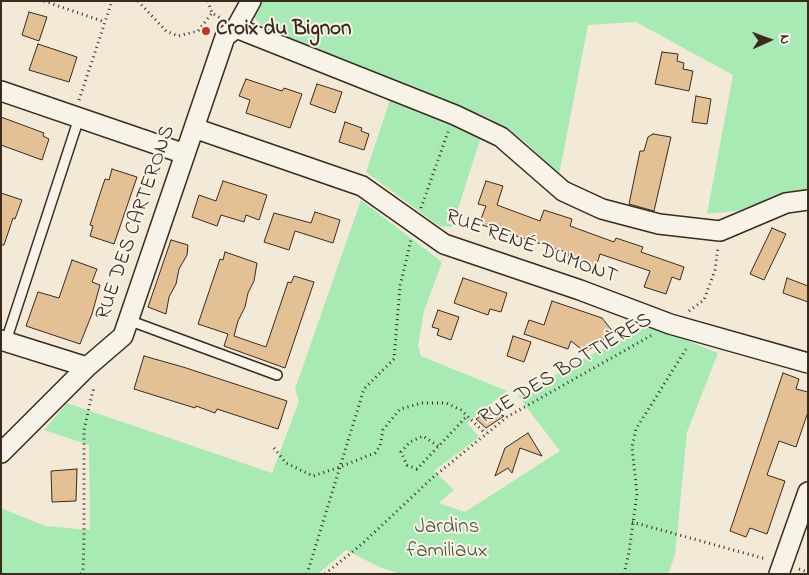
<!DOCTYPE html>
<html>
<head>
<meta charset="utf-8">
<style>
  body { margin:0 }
  #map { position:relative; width:809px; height:575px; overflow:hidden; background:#f3e9d7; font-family:"Indie Flower",sans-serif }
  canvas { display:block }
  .frame { position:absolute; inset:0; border:2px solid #3b2a1e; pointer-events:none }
  .north { position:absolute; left:744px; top:15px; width:50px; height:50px; -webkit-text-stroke:4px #f7f3e8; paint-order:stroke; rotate:88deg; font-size:14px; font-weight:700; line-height:20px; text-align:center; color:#3b2a1e }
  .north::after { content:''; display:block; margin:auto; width:18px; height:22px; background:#3b2a1e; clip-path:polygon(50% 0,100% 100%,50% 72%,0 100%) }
</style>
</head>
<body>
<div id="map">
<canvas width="809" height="575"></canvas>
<div class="frame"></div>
<div class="north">N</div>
</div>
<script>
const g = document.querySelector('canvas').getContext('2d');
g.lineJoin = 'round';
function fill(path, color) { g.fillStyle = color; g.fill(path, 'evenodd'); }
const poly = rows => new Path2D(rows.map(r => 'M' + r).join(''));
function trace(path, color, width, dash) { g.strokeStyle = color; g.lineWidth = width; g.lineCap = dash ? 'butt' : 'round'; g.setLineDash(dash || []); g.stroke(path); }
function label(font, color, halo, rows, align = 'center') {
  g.font = font + ' "Indie Flower",sans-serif'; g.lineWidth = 4; g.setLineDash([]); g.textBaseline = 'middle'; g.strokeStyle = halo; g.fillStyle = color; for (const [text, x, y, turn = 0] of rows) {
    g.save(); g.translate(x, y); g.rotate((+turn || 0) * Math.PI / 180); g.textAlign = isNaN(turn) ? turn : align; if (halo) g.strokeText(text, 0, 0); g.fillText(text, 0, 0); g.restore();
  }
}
fill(poly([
  [237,1,808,1,808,191,798,190,736,211,707,214,733,75,636,22,588,25,559,175,525,142,489,118,269,32],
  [390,100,481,137,452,227,439,226,366,172],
  [361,200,442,262,424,311,418,346,421,356,507,391,467,423,479,437,434,471,454,490,439,503,465,512,560,451,518,396,646,324,718,353,687,432,675,555,668,574,400,574,377,566,346,550,318,574,1,574,1,508,45,526,90,530,89,445,44,430,67,403,272,473,299,401,295,389]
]), '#a8eab4');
const building = poly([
  [29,12,47,17,39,41,22,35,29,12],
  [38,44,77,57,69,82,29,70,38,44],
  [662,52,678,54,677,61,684,63,683,69,693,71,689,91,655,84,662,52],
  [246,79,282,91,284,88,302,94,290,128,246,113,250,100,239,96,246,79],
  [317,84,342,92,335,113,310,104,317,84],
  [696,96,711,99,707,124,692,122,696,96],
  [1,117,44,133,43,136,49,139,42,160,1,145,1,117],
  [345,122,362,128,361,131,369,134,364,150,339,142,345,122],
  [653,134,671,137,654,211,629,204,640,151,644,151,648,137,653,134],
  [112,169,137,177,114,244,90,236,93,226,90,225,99,197,105,179,109,180,112,169],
  [223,181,267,195,259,220,246,215,244,222,221,215,217,226,192,217,199,195,216,201,223,181],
  [486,181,503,186,497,205,540,221,544,210,572,219,570,226,614,242,616,238,643,247,641,252,684,267,680,280,672,277,666,294,644,287,650,271,600,254,596,267,568,257,569,253,479,224,486,206,478,204,486,181],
  [1,193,22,200,15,219,13,218,4,245,1,245,1,193],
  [315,212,340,220,333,243,295,231,289,250,264,242,274,213,311,223,315,212],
  [772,228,786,234,764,280,750,274,772,228],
  [171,240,188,245,187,255,179,269,176,284,169,297,166,314,148,307,171,240],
  [225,252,257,263,254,281,248,293,245,307,238,321,234,336,266,347,288,282,291,283,294,276,314,282,285,368,224,346,228,334,198,324,220,259,223,260,225,252],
  [72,260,97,269,92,282,100,285,92,314,80,344,26,326,38,292,59,298,72,260],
  [463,278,507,293,501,312,490,309,488,315,454,303,463,278],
  [787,278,808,286,808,302,783,293,787,278],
  [552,301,602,318,614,333,585,352,571,341,568,349,524,334,529,320,544,325,552,301],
  [438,310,459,317,451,340,437,335,439,329,432,327,438,310],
  [513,336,531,342,524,362,507,356,513,336],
  [144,356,183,367,287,401,278,429,217,409,215,413,196,406,195,408,134,389,144,356],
  [783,373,799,379,796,389,808,392,808,412,796,447,779,441,767,475,785,481,767,534,750,528,746,537,730,531,783,373],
  [489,410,504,416,486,428,476,419,489,410],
  [528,433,542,456,520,448,512,473,508,468,495,476,505,448,528,433],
  [77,469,76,501,52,502,51,471,77,469]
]);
fill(building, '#e4c095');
trace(building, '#3b2a1e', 1);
const lane = poly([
  [128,320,277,375],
  [6,341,79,118]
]);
const street = poly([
  [236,28,455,115,501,137,563,191,602,209,659,224,720,231,786,203,808,200],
  [1,91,185,154],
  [194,128,362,186,444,244,580,290,670,324,808,363],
  [1,340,87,367],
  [1,453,87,367,123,336,225,37,236,28,251,1],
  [779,574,808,492]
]);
trace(lane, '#3b2a1e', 12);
trace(street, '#3b2a1e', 22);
trace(poly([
  [44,1,105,22],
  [138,1,166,31,178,36,198,31,212,13],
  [208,1,212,13,222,19],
  [79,100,112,1],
  [421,208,449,129],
  [689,311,704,300,715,270,718,247],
  [438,446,423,436,410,442,401,452,407,465,417,469,467,416],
  [274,448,286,463,313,476,340,467,375,453,380,446,383,430,400,409,422,403,446,403,461,410,486,434],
  [632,522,766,559],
  [799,569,808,572],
  [81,574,83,571,84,537,84,430,93,390,92,386],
  [307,574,364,389,394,359,400,286,411,240],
  [325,574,362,544,431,479,507,417,652,335],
  [624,574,629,552,637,494,632,447,636,429,688,346]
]), '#3b2a1e', 3, [1, 4]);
trace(lane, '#f7f3e8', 9);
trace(street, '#f7f3e8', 19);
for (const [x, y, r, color] of [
  [206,31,5,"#c8321e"]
]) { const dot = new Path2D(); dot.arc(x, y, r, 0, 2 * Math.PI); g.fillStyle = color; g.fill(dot); trace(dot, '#f7f3e8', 2); }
label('bold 21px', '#3b2a1e', '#f7f3e8', [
  ["Croix du Bignon",216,31]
], 'left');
label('21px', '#3b2a1e', '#f7f3e8', [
  ["RUE DES CARTERONS",137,223,-71],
  ["RUE RENÉ DUMONT",531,248,20],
  ["RUE DES BOTTIÈRES",566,370,-31]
]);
label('21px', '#51503c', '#f7f3e8', [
  ["Jardins",447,529],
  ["familiaux",447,553]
]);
</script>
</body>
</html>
